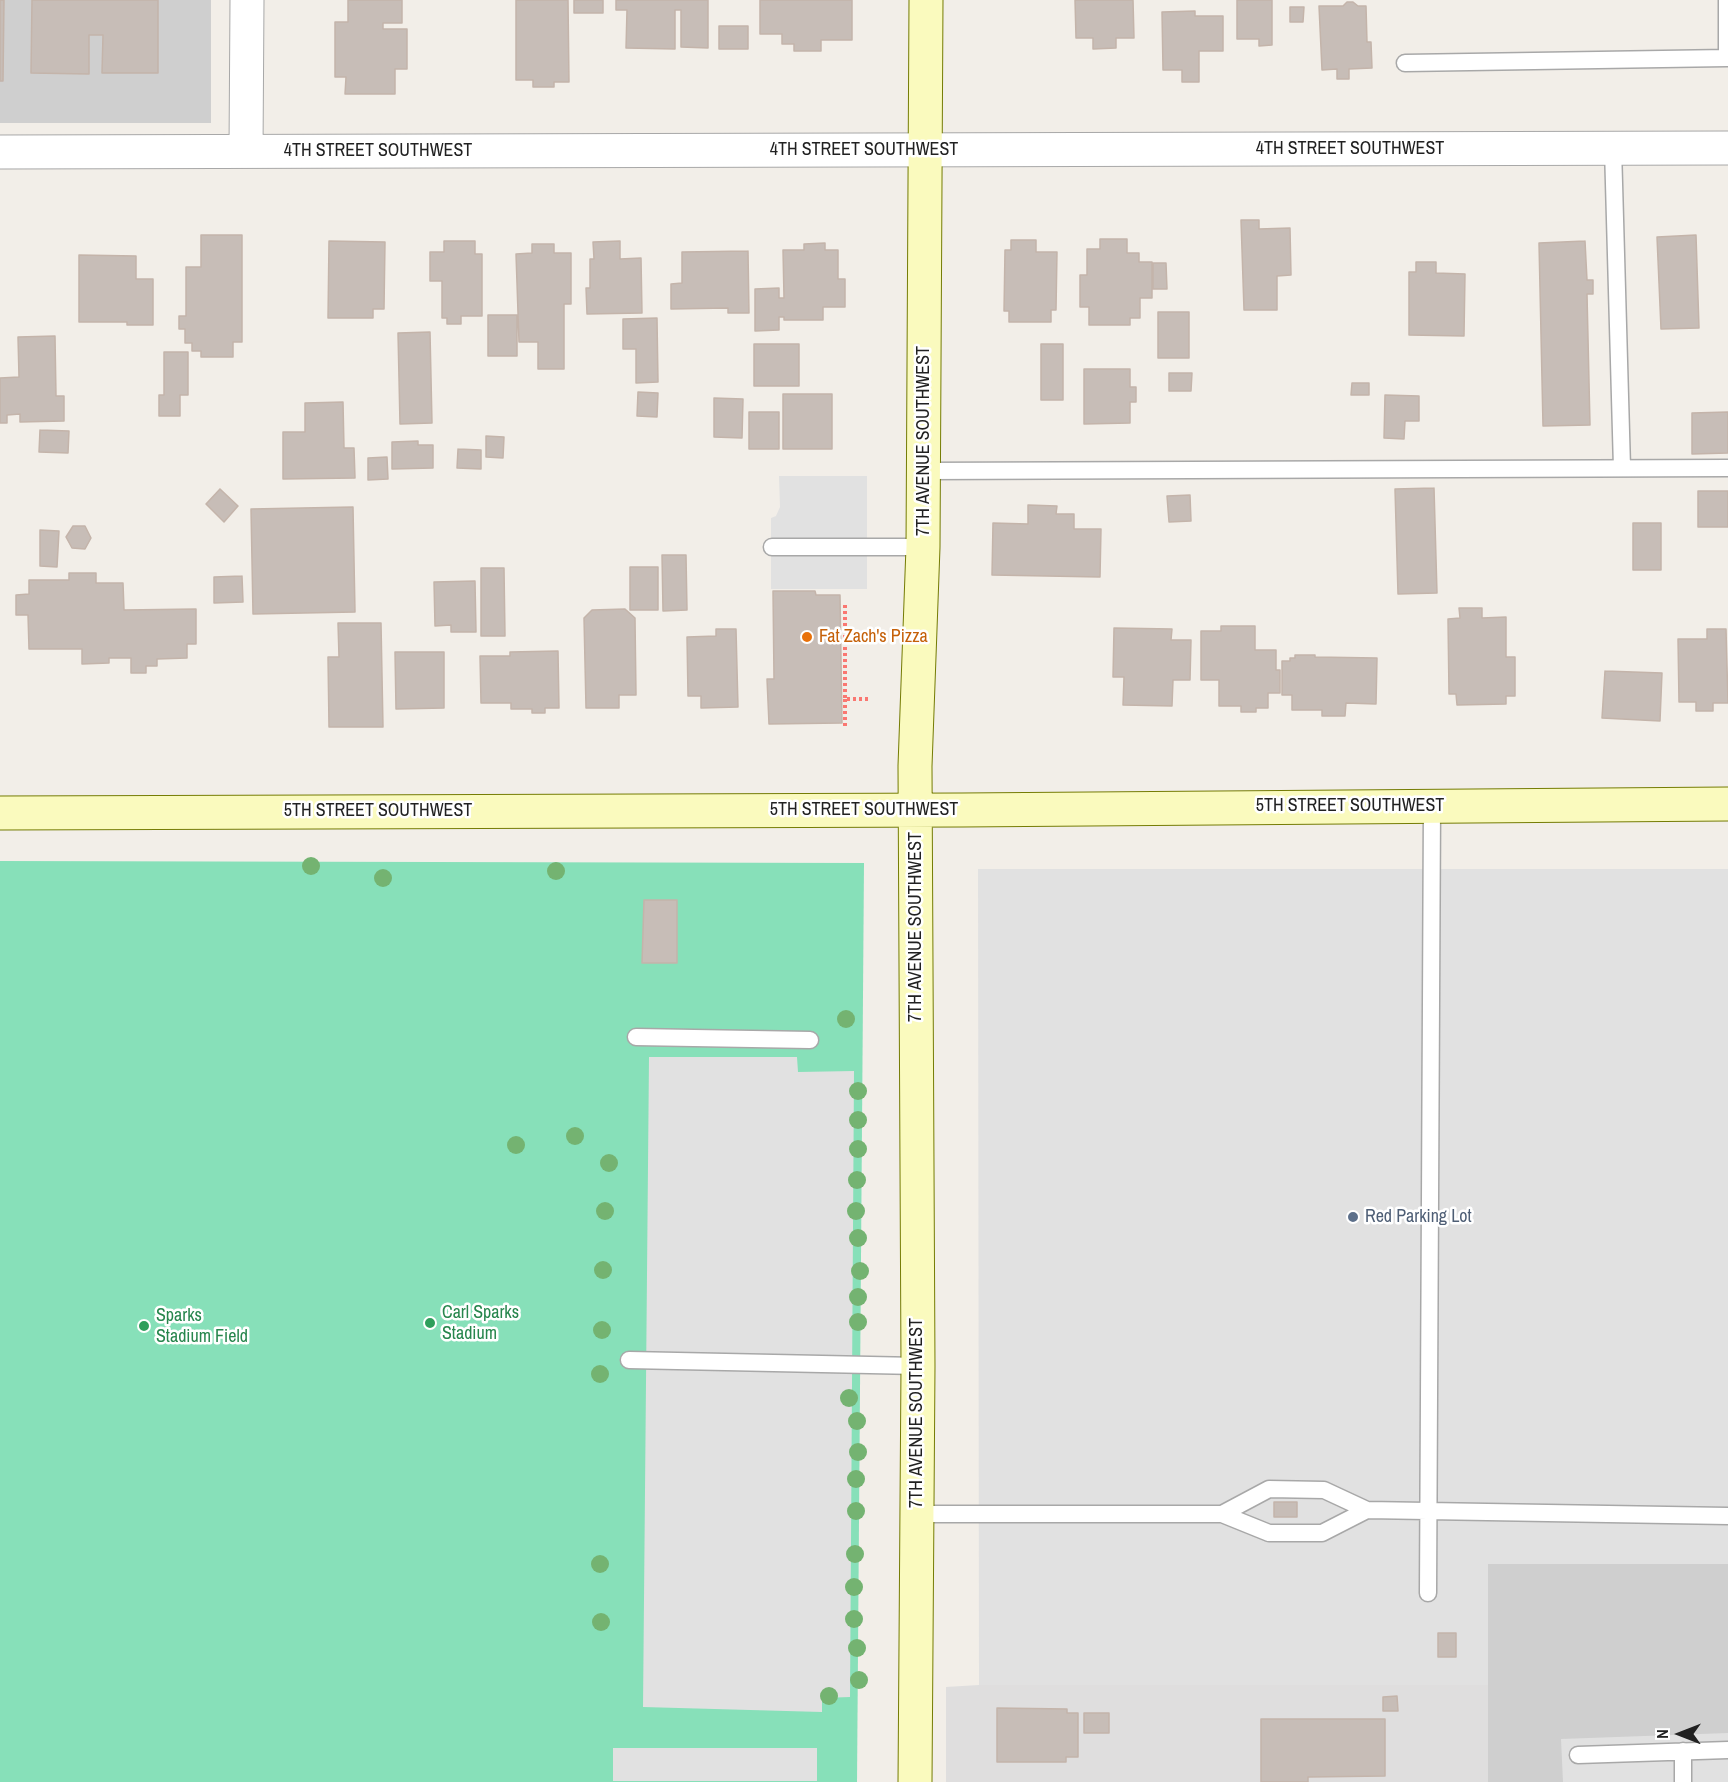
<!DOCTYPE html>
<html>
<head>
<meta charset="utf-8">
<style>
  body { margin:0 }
  #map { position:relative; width:1728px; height:1782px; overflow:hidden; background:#f2eee8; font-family:"Archivo Narrow",sans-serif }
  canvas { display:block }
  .north { position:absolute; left:1650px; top:1704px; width:60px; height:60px; -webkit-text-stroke:4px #fff; paint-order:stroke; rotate:270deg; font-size:16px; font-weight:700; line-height:24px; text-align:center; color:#212121 }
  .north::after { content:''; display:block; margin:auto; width:21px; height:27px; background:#212121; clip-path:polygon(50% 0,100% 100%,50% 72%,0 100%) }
</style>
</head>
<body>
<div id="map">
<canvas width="1728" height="1782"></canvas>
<div class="north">N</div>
</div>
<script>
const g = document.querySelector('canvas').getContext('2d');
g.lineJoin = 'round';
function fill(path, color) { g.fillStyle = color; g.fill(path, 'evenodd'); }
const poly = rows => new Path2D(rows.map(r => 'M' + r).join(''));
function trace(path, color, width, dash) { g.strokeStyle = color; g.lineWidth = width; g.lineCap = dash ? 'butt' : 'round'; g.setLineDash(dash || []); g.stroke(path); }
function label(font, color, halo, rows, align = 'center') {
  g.font = font + ' "Archivo Narrow",sans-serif'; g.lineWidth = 5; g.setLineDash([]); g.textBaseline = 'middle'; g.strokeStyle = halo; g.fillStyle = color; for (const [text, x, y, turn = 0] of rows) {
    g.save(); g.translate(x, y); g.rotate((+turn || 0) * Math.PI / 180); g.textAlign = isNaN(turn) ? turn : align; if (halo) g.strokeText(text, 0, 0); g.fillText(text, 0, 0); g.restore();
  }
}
fill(poly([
  [979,1685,1488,1685,1488,1782,946,1782,946,1687]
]), '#dfdede');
fill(poly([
  [0,0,211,0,211,123,0,123],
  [1488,1564,1728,1564,1728,1782,1488,1782]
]), '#cfcfcf');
fill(poly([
  [0,861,864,863,857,1782,0,1782]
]), '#87e0b9');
fill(poly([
  [779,476,867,476,867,589,771,589,771,518,776,516,780,507],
  [978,869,1728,869,1728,1564,1488,1564,1488,1685,979,1685],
  [649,1057,797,1057,798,1072,854,1071,850,1697,822,1698,822,1712,643,1707],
  [1728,1733,1728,1782,1563,1782,1561,1739],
  [613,1748,817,1748,817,1781,613,1781]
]), '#e1e1e1');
const building = poly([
  [0,0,4,0,3,81,0,81,0,0],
  [32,0,158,0,158,73,102,73,103,35,89,35,89,74,31,73,32,0],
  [348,0,402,0,402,23,383,23,383,29,407,29,407,69,395,69,395,94,345,94,346,77,335,77,335,22,348,22,348,0],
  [516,0,568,0,569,82,554,82,554,87,533,87,533,80,516,80,516,0],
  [574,0,603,0,603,13,574,13,574,0],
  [616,0,708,0,708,48,681,47,681,10,675,10,675,49,626,48,627,10,616,10,616,0],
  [760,0,852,0,852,40,821,40,821,51,794,51,794,44,782,44,782,34,760,34,760,0],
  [1075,0,1133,0,1134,38,1116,38,1116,48,1093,49,1093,38,1076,38,1075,0],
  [1237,0,1272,0,1272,45,1259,46,1259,39,1237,39,1237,0],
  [1347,2,1353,2,1358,6,1366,6,1367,42,1371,42,1372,68,1349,69,1349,79,1337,79,1337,69,1322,70,1319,6,1343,6,1347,2],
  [1290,7,1304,7,1303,22,1290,22,1290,7],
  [1195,11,1195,16,1223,16,1223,51,1199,51,1199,82,1182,82,1182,70,1163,70,1162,12,1195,11],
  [719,26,748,26,748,49,719,49,719,26],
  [1241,220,1259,220,1259,229,1290,228,1291,275,1277,276,1277,310,1244,310,1241,220],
  [201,235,242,235,242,342,233,342,233,357,201,357,201,351,192,351,192,343,185,343,185,329,179,329,179,316,186,316,186,267,201,267,201,235],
  [1696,235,1699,328,1661,329,1657,237,1696,235],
  [1100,239,1127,239,1127,253,1139,253,1139,262,1152,262,1152,298,1140,298,1140,318,1130,318,1130,325,1089,325,1089,307,1080,307,1080,275,1087,275,1087,249,1100,249,1100,239],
  [1011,240,1036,240,1036,252,1057,252,1056,310,1051,310,1051,322,1009,322,1009,311,1004,311,1005,250,1011,250,1011,240],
  [329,241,385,242,384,309,373,309,373,318,328,318,329,241],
  [444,241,475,241,475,254,482,254,482,316,461,316,461,324,447,324,447,318,442,318,442,281,430,281,430,252,444,252,444,241],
  [620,241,620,259,641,258,642,313,587,314,586,288,590,288,590,259,594,259,593,242,620,241],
  [1585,241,1587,280,1593,280,1593,294,1587,294,1590,425,1543,426,1539,243,1585,241],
  [825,243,825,250,838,250,838,279,845,279,845,307,823,307,823,320,784,320,784,317,779,317,779,330,755,331,755,289,779,288,779,298,784,298,783,250,804,250,804,244,825,243],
  [532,244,554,244,554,253,571,253,571,304,564,304,564,369,538,369,538,342,519,342,516,254,532,253,532,244],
  [748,251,749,313,728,313,728,308,671,309,671,284,682,283,682,252,748,251],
  [79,255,136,256,136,279,153,279,153,325,127,325,127,322,79,322,79,255],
  [1416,262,1436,262,1436,273,1465,274,1464,336,1409,335,1409,272,1416,272,1416,262],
  [1153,263,1166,263,1167,289,1153,289,1153,263],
  [1158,312,1189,312,1189,358,1158,358,1158,312],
  [488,315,517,315,517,356,488,356,488,315],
  [657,318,658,382,636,383,636,349,623,349,623,319,657,318],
  [430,332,432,423,400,424,398,333,430,332],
  [55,336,56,396,64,396,64,421,20,422,20,414,7,415,7,423,0,423,0,378,19,377,18,337,55,336],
  [754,344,799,344,799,386,754,386,754,344],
  [1041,344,1063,344,1063,400,1041,400,1041,344],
  [164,352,188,352,188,395,180,395,180,416,159,416,159,395,164,395,164,352],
  [1084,369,1130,369,1130,387,1136,387,1136,402,1130,402,1130,423,1084,424,1084,369],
  [1169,373,1192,373,1191,391,1169,391,1169,373],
  [1352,383,1369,383,1369,395,1351,395,1352,383],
  [638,392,658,393,657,417,637,416,638,392],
  [783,394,832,394,832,449,783,449,783,394],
  [1385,395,1419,396,1419,421,1405,421,1404,439,1384,438,1385,395],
  [714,398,743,399,742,438,714,437,714,398],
  [343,402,344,448,354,448,355,478,283,479,283,432,305,432,305,403,343,402],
  [749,412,779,412,779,449,749,449,749,412],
  [1728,412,1728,453,1692,454,1692,413,1728,412],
  [40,430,69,431,68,453,39,452,40,430],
  [486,436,504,437,503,458,486,457,486,436],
  [418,441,418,445,433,445,433,468,392,469,392,442,418,441],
  [458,449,481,450,481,469,457,468,458,449],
  [387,457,388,479,368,480,368,458,387,457],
  [1434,488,1437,593,1398,594,1395,489,1434,488],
  [220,489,238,506,224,522,206,504,220,489],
  [1698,491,1728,491,1728,527,1698,527,1698,491],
  [1190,495,1191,521,1169,522,1167,496,1190,495],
  [1028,505,1057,506,1056,514,1074,514,1074,529,1101,529,1100,577,992,575,993,523,1028,524,1028,505],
  [353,507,355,612,253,614,251,509,353,507],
  [1633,523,1661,523,1661,570,1633,570,1633,523],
  [73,526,85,526,91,538,85,549,72,548,66,537,73,526],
  [40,530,59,531,57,567,40,566,40,530],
  [662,555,686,555,687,610,663,611,662,555],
  [630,567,658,567,658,610,630,610,630,567],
  [481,568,504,568,505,636,481,636,481,568],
  [69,573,96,573,96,583,123,583,124,610,196,609,196,644,187,644,187,658,157,659,157,666,146,666,146,673,131,673,131,658,109,658,109,663,82,664,82,649,29,649,28,615,16,615,16,595,29,594,29,580,69,580,69,573],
  [242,576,243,602,214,603,214,577,242,576],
  [475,581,476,632,451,632,451,625,435,626,434,582,475,581],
  [773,591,815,591,816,595,840,595,842,723,769,724,767,679,774,679,773,591],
  [1459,608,1482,608,1482,618,1506,617,1506,657,1515,657,1515,696,1506,696,1506,704,1457,705,1456,694,1449,694,1448,619,1460,618,1459,608],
  [625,609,635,618,636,695,619,695,619,708,586,708,584,618,592,610,625,609],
  [338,623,381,623,383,727,329,727,328,657,339,657,338,623],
  [1221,626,1255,626,1255,650,1276,650,1276,670,1280,670,1280,693,1268,693,1268,708,1256,708,1256,712,1241,712,1241,706,1219,706,1219,680,1201,680,1201,631,1221,631,1221,626],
  [1114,628,1172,629,1171,640,1191,640,1190,680,1173,680,1172,706,1123,705,1124,677,1113,677,1114,628],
  [716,629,736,629,738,707,701,708,701,696,688,696,687,637,716,636,716,629],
  [1707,629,1726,629,1728,703,1713,703,1713,711,1696,711,1696,702,1679,702,1678,639,1707,639,1707,629],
  [558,651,559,708,545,708,545,713,532,713,532,709,511,709,511,703,481,703,480,656,510,656,510,652,558,651],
  [395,652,444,652,444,708,396,709,395,652],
  [1295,655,1315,655,1315,657,1377,658,1376,704,1346,703,1345,716,1322,716,1322,710,1292,710,1292,695,1282,695,1282,661,1290,661,1290,658,1295,658,1295,655],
  [1605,671,1662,673,1660,721,1602,718,1605,671],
  [644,900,677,900,677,963,642,963,644,900],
  [1274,1502,1297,1502,1297,1517,1274,1517,1274,1502],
  [1438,1633,1456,1633,1456,1657,1438,1657,1438,1633],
  [1397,1696,1398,1711,1383,1711,1383,1697,1397,1696],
  [997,1708,1067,1709,1067,1713,1078,1713,1078,1757,1066,1757,1066,1762,997,1762,997,1708],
  [1084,1713,1109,1713,1109,1733,1084,1733,1084,1713],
  [1261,1719,1385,1719,1385,1776,1308,1777,1308,1782,1261,1782,1261,1719]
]);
fill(building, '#c7bdb7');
trace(building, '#c4b4aa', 1.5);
const lane = poly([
  [1405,63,1727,58,1727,0],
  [1613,148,1622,468],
  [924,471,1728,468],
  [772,547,923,547],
  [636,1037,810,1040],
  [629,1360,918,1366],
  [917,1514,1222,1514,1269,1533,1322,1533,1367,1510],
  [1222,1514,1269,1489,1324,1490,1367,1510,1728,1516],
  [1428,1593,1432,806],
  [1683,1751,1683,1782],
  [1578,1755,1728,1750]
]);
const street = poly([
  [246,151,247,0],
  [0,152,1728,148]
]);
const secondary = poly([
  [0,813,962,810,1728,804],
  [915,1782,918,1366,915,766,923,547,926,0]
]);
trace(lane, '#a8a8a8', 19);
trace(street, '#a8a8a8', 35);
trace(secondary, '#757c05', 35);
trace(poly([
  [845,605,845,699,871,699],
  [845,699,845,729]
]), '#fa7771', 4, [3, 3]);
trace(lane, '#fff', 16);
trace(street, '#fff', 33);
trace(secondary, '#fafabe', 33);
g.fillStyle = '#74b371';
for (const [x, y] of [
  [311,866],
  [556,871],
  [383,878],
  [846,1019],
  [858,1091],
  [858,1120],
  [575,1136],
  [516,1145],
  [858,1149],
  [609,1163],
  [857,1180],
  [605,1211],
  [856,1211],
  [858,1238],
  [603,1270],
  [860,1271],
  [858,1297],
  [858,1322],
  [602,1330],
  [600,1374],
  [849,1398],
  [857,1421],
  [858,1452],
  [856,1479],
  [856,1511],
  [855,1554],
  [600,1564],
  [854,1587],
  [854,1619],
  [601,1622],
  [857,1648],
  [859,1680],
  [829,1696]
]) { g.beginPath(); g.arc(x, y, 9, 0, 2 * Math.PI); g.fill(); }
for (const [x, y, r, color] of [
  [807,637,6,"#e8710a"],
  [1353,1217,6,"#5c6f8a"],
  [430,1323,6,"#2e9e5b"],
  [144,1326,6,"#2e9e5b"]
]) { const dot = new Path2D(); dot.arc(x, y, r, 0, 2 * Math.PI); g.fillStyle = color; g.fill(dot); trace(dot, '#fff', 2); }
label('18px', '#212121', '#fff', [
  ["4TH STREET SOUTHWEST",1350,149],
  ["4TH STREET SOUTHWEST",864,150],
  ["4TH STREET SOUTHWEST",378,151],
  ["7TH AVENUE SOUTHWEST",924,441,-90],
  ["5TH STREET SOUTHWEST",1350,806],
  ["5TH STREET SOUTHWEST",864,810],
  ["5TH STREET SOUTHWEST",378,811],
  ["7TH AVENUE SOUTHWEST",916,927,-90],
  ["7TH AVENUE SOUTHWEST",917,1413,-90]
]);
label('18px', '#c56008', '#fff', [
  ["Fat Zach's Pizza",819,637]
], 'left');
label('18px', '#4e5e75', '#fff', [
  ["Red Parking Lot",1365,1217]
], 'left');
label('18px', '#27864d', '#fff', [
  ["Carl Sparks",442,1313],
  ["Stadium",442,1334],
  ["Sparks",156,1316],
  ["Stadium Field",156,1337]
], 'left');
</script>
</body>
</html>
